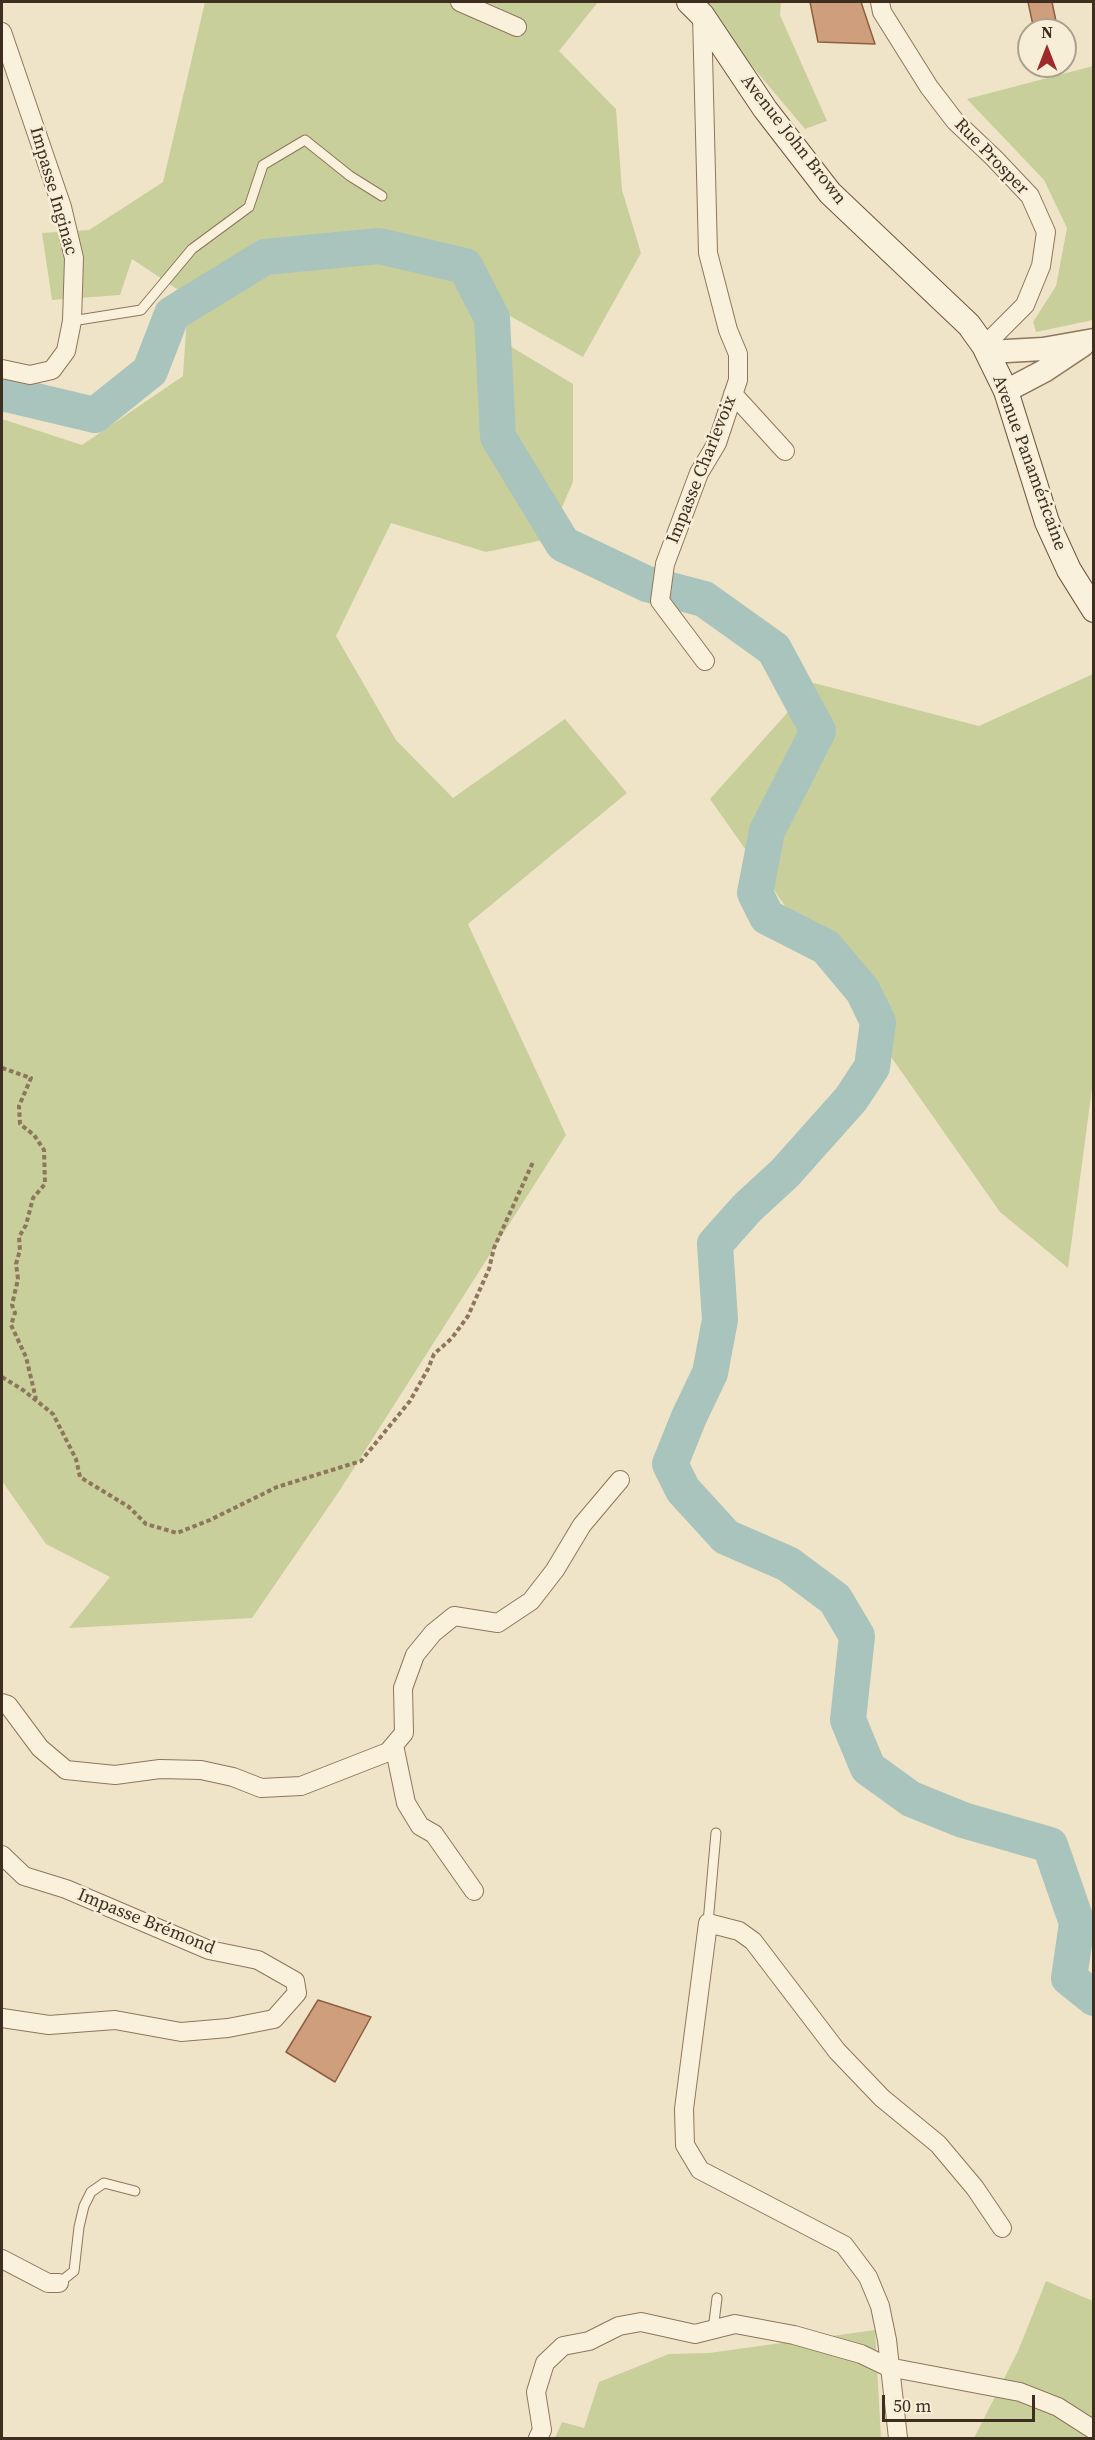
<!DOCTYPE html>
<html>
<head>
<meta charset="utf-8">
<style>
  body { margin:0 }
  #map { position:relative; width:1095px; height:2440px; overflow:hidden; background:#f0e4c8; font-family:"Source Serif 4",serif }
  canvas { display:block }
  .frame { position:absolute; inset:0; border:3px solid #3d2e20; pointer-events:none }
  .north { position:absolute; left:1017px; top:18px; width:60px; height:60px; box-sizing:border-box; background:#f7eed8; border:2px solid #ada18e; border-radius:50%; rotate:0deg; font-size:16px; font-weight:700; line-height:24px; text-align:center; color:#3d2e20 }
  .north::after { content:''; display:block; margin:auto; width:21px; height:27px; background:#9e2a2b; clip-path:polygon(50% 0,100% 100%,50% 72%,0 100%) }
  .scale { position:absolute; left:882px; top:2395px; width:153px; height:27px; box-sizing:border-box; border:3px solid #3d2e20; border-top:0; padding-left:8px; font-size:18px; line-height:21px; white-space:nowrap; color:#3d2e20; -webkit-text-stroke:4px #f7eed8; paint-order:stroke }
</style>
</head>
<body>
<div id="map">
<canvas width="1095" height="2440"></canvas>
<div class="frame"></div>
<div class="north">N</div>
<div class="scale">50 m</div>
</div>
<script>
const g = document.querySelector('canvas').getContext('2d');
g.lineJoin = 'round';
function fill(path, color) { g.fillStyle = color; g.fill(path, 'evenodd'); }
const poly = rows => new Path2D(rows.map(r => 'M' + r).join(''));
function trace(path, color, width, dash) { g.strokeStyle = color; g.lineWidth = width; g.lineCap = dash ? 'butt' : 'round'; g.setLineDash(dash || []); g.stroke(path); }
function label(font, color, halo, rows, align = 'center') {
  g.font = font + ' "Source Serif 4",serif'; g.lineWidth = 5; g.setLineDash([]); g.textBaseline = 'middle'; g.strokeStyle = halo; g.fillStyle = color; for (const [text, x, y, turn = 0] of rows) {
    g.save(); g.translate(x, y); g.rotate((+turn || 0) * Math.PI / 180); g.textAlign = isNaN(turn) ? turn : align; if (halo) g.strokeText(text, 0, 0); g.fillText(text, 0, 0); g.restore();
  }
}
fill(poly([
  [205,2,598,2,559,51,616,109,622,190,641,253,583,357,503,312,475,263,376,238,250,253,183,293,132,259,120,295,52,300,42,233,89,230,163,182],
  [698,2,781,2,780,15,827,121,805,129],
  [1093,66,1093,320,1036,332,1033,322,1056,286,1067,228,1044,180,967,99],
  [377,257,457,278,490,334,573,384,573,482,548,539,486,552,391,523,336,636,396,740,453,798,565,719,627,793,468,924,566,1135,338,1493,252,1618,69,1628,110,1577,46,1544,2,1481,2,419,82,445,183,376,187,316,269,265],
  [1093,674,1094,1074,1068,1268,1000,1212,710,799,814,683,979,726],
  [1046,2281,1093,2301,1093,2438,974,2438,1018,2351],
  [875,2330,881,2438,555,2438,562,2422,584,2428,599,2382,669,2354,709,2353]
]), '#c9cf9b');
trace(poly([
  [2,393,95,415,150,371,172,314,265,257,379,246,465,266,492,318,498,437,563,544,647,584,704,599,774,649,818,731,767,831,755,893,767,917,826,947,863,991,878,1022,872,1067,851,1099,785,1173,747,1208,715,1244,720,1320,710,1373,689,1417,670,1464,683,1490,726,1537,788,1564,835,1599,857,1636,848,1720,868,1768,911,1799,963,1820,1050,1845,1077,1923,1069,1978,1094,1998]
]), '#a9c4bc', 36);
const building = poly([
  [810,2,861,2,875,44,818,42,810,2],
  [1028,2,1052,2,1057,26,1034,30,1028,2],
  [318,2000,371,2017,335,2082,286,2052,318,2000]
]);
fill(building, '#cf9f7d');
trace(building, '#8d5f41', 1.5);
const service = poly([
  [72,321,141,310,192,249,249,207,263,165,305,140,350,176,382,196],
  [708,1923,716,1833],
  [59,2283,74,2271,79,2227,84,2206,91,2192,104,2183,135,2191],
  [713,2330,717,2298]
]);
const minor = poly([
  [460,2,517,27],
  [880,2,882,12,929,87,955,121,994,158,1030,196,1046,232,1041,266,1025,305,984,346],
  [702,15,708,253,728,330,738,354,738,380,717,443,699,473,665,564,660,601,705,661],
  [2,32,62,207,74,258,72,321,66,351,52,370,30,375,2,369],
  [733,394,785,451],
  [2,1703,8,1705,40,1748,66,1770,115,1775,160,1769,201,1770,233,1777,261,1788,301,1786,388,1752,404,1733,403,1688,415,1655,433,1633,454,1616,498,1623,531,1601,555,1570,582,1525,620,1480],
  [394,1745,406,1803,420,1826,434,1834,474,1891],
  [2,1855,24,1876,66,1889,209,1950,258,1960,295,1981,297,1993,274,2019,228,2028,181,2032,115,2020,49,2025,2,2018],
  [2,2259,48,2283,59,2283],
  [538,2438,542,2430,536,2392,545,2363,563,2346,589,2341,619,2326,641,2322,695,2334,735,2324,794,2335,861,2354,888,2367,1020,2392,1058,2407,1094,2430],
  [898,2438,887,2340,880,2306,868,2277,844,2245,700,2170,685,2145,684,2109,708,1923,739,1931,753,1941,837,2051,882,2098,938,2144,975,2188,1002,2228]
]);
const tertiary = poly([
  [988,352,1043,349,1094,340],
  [1006,391,1044,371,1083,345]
]);
const secondary = poly([
  [689,2,702,15,765,109,830,193,969,325,984,346,1006,391,1047,522,1069,570,1094,610]
]);
trace(service, '#8d765c', 11);
trace(minor, '#8d765c', 20);
trace(tertiary, '#8d765c', 25);
trace(secondary, '#6f573f', 26);
trace(poly([
  [2,1068,31,1078,19,1106,20,1124,34,1135,44,1150,45,1184,33,1198,26,1225,19,1237,20,1250,16,1264,18,1279,12,1305,15,1313,11,1325,26,1357,36,1399],
  [2,1377,23,1390,53,1414,76,1459,80,1477,129,1507,146,1524,177,1533,210,1520,277,1487,361,1461,410,1401,428,1369,434,1354,452,1338,468,1316,489,1269,494,1248,533,1162]
]), '#8d765c', 4, [4.5, 3]);
trace(service, '#faf1dc', 9);
trace(minor, '#faf1dc', 18);
trace(tertiary, '#faf1dc', 22);
trace(secondary, '#faf1dc', 24);
label('18px', '#3d2e20', '#f7eed8', [
  ["Avenue John Brown",793,140,52],
  ["Rue Prosper",991,157,46],
  ["Impasse Inginac",53,191,74],
  ["Avenue Panaméricaine",1029,463,70],
  ["Impasse Charlevoix",702,470,-68],
  ["Impasse Brémond",146,1922,22]
]);
</script>
</body>
</html>
